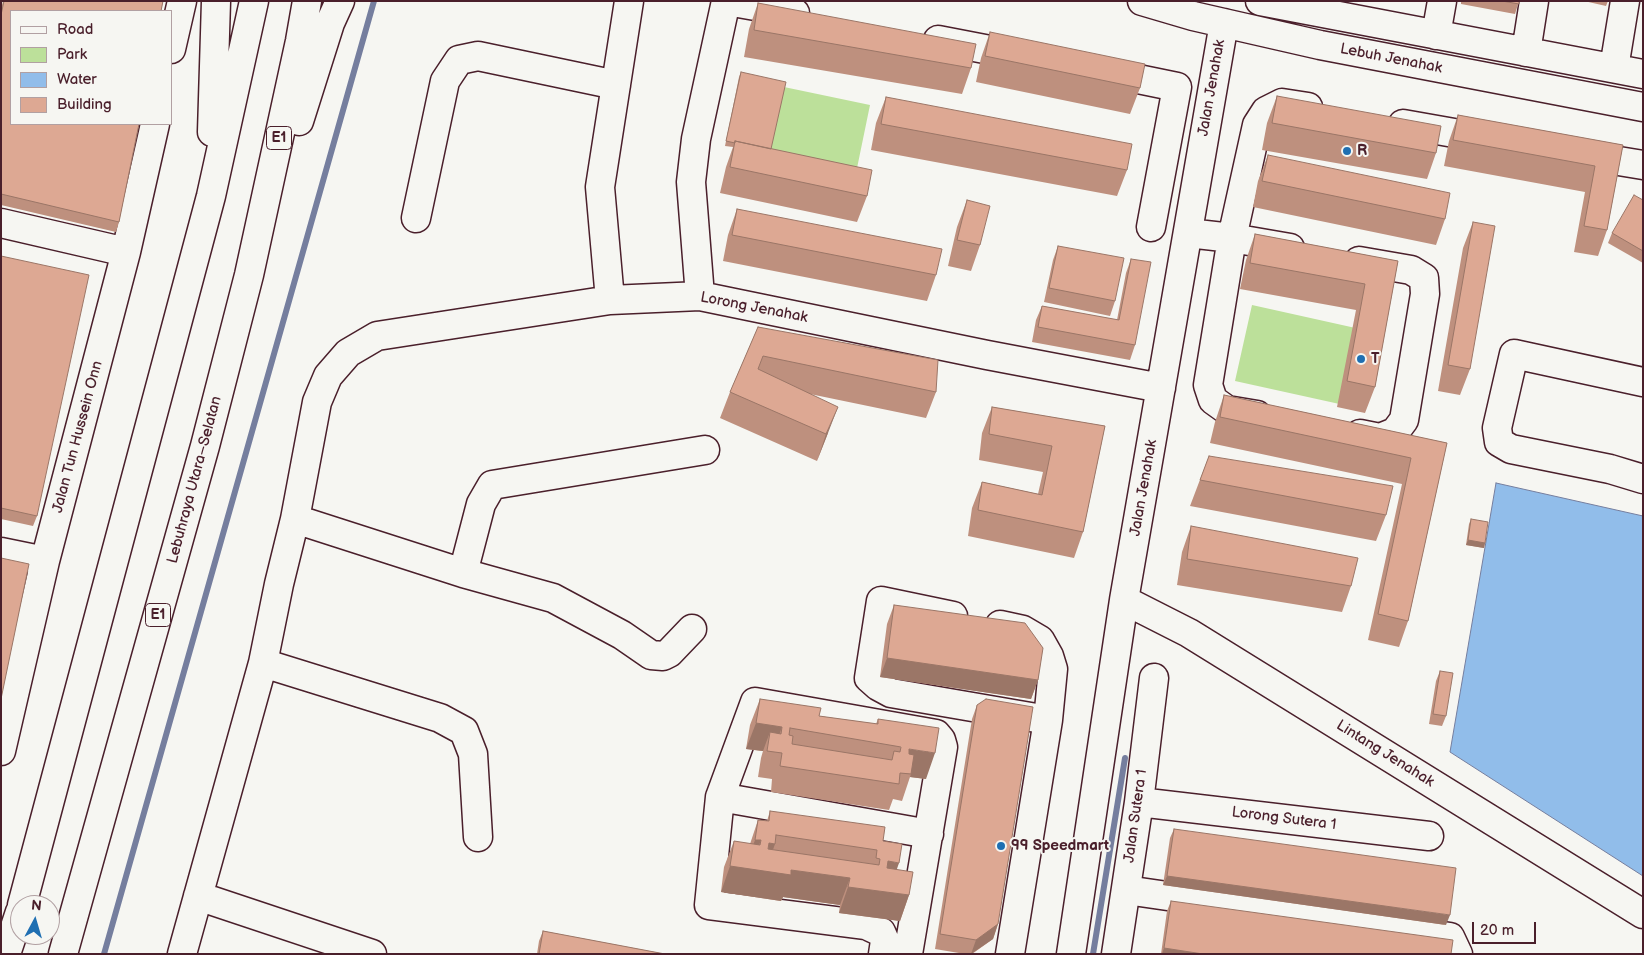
<!DOCTYPE html>
<html>
<head>
<meta charset="utf-8">
<style>
  body { margin:0 }
  #map { position:relative; width:1644px; height:955px; overflow:hidden; background:#f6f6f2; font-family:"Balsamiq Sans",sans-serif }
  canvas { display:block }
  .frame { position:absolute; inset:0; border:2px solid #4a1f2b; pointer-events:none }
  .legend { position:absolute; left:10px; top:10px; width:162px; height:115px; box-sizing:border-box; background:#f6f6f2; border:1px solid #b1a0a2; margin:0; padding:6px 9px; list-style:none; font-size:15px; color:#4a1f2b }
  .legend li { display:flex; align-items:center; gap:10px; height:25px }
  .legend b { width:25px; border:1px solid #b1a0a2 }
  .north { position:absolute; left:10px; top:895px; width:50px; height:50px; box-sizing:border-box; background:#f6f6f2; border:1px solid #b1a0a2; border-radius:50%; rotate:6deg; font-size:14px; font-weight:700; line-height:20px; text-align:center; color:#4a1f2b }
  .north::after { content:''; display:block; margin:auto; width:18px; height:22px; background:#1f6fb2; clip-path:polygon(50% 0,100% 100%,50% 72%,0 100%) }
  .scale { position:absolute; left:1472px; top:922px; width:64px; height:22px; box-sizing:border-box; border:2px solid #4a1f2b; border-top:0; padding-left:6px; font-size:15px; line-height:18px; white-space:nowrap; color:#4a1f2b; -webkit-text-stroke:4px #f6f6f2; paint-order:stroke }
</style>
</head>
<body>
<div id="map">
<canvas width="1644" height="955"></canvas>
<div class="frame"></div>
<ul class="legend">
<li><b style="height:6px;background:#f6f6f2"></b>Road</li>
<li><b style="height:14px;background:#bce09a"></b>Park</li>
<li><b style="height:14px;background:#91bdea"></b>Water</li>
<li><b style="height:14px;background:#dda893"></b>Building</li>
</ul>
<div class="north">N</div>
<div class="scale">20 m</div>
</div>
<script>
const g = document.querySelector('canvas').getContext('2d');
g.lineJoin = 'round';
function fill(path, color) { g.fillStyle = color; g.fill(path, 'evenodd'); }
const poly = rows => new Path2D(rows.map(r => 'M' + r).join(''));
function trace(path, color, width, dash) { g.strokeStyle = color; g.lineWidth = width; g.lineCap = dash ? 'butt' : 'round'; g.setLineDash(dash || []); g.stroke(path); }
function label(font, color, halo, rows, align = 'center') {
  g.font = font + ' "Balsamiq Sans",sans-serif'; g.lineWidth = 4; g.setLineDash([]); g.textBaseline = 'middle'; g.strokeStyle = halo; g.fillStyle = color; for (const [text, x, y, turn = 0] of rows) {
    g.save(); g.translate(x, y); g.rotate((+turn || 0) * Math.PI / 180); g.textAlign = isNaN(turn) ? turn : align; if (halo) g.strokeText(text, 0, 0); g.fillText(text, 0, 0); g.restore();
  }
}
fill(poly([
  [784,87,870,105,856,173,769,155],
  [1252,305,1360,329,1344,405,1235,381]
]), '#bce09a');
const water = poly([
  [1496,483,1643,516,1643,876,1450,752,1496,483]
]);
fill(water, '#91bdea');
trace(water, '#757e9e', 1);
trace(poly([
  [104,954,374,1],
  [1093,954,1125,758]
]), '#757e9e', 6);
const minor = poly([
  [727,1,795,13],
  [1142,1,1193,16,1320,45,1643,107],
  [1260,1,1643,74],
  [1436,35,1442,1],
  [938,40,1021,56],
  [171,49,182,1],
  [1526,52,1534,1],
  [1614,68,1625,1],
  [1104,72,1177,87,1151,227],
  [1403,124,1488,139],
  [1582,155,1643,165],
  [416,218,445,81,459,60,478,56,616,85],
  [1,223,126,252],
  [1188,233,1232,238,1290,248],
  [1359,261,1411,270,1424,278,1425,294,1404,420,1395,432,1380,438,1360,434],
  [700,296,691,182,696,139,726,1],
  [610,300,600,187,629,1],
  [1643,382,1514,354,1497,428,1499,442,1511,449,1610,469,1643,479],
  [1257,415,1227,410,1213,400,1208,385,1232,238,1257,125,1266,111,1282,103,1308,107],
  [295,519,463,573,553,598,622,635,651,655,663,656,669,653,692,629],
  [1,552,45,561],
  [463,573,481,504,492,485,705,450],
  [1124,600,1189,633,1643,914],
  [953,616,881,601,869,678,878,686,891,693,1048,720],
  [1000,625,1023,630,1040,640,1049,656,1053,669,1048,720,1010,954],
  [263,663,440,718,464,731,473,754,478,837],
  [1,751,45,561,126,252,155,124],
  [720,797,929,834],
  [1139,802,1429,836],
  [1126,890,1450,937,1458,954],
  [198,896,372,954],
  [182,954,263,663,279,584,295,519,317,402,328,376,348,353,377,336,610,300,700,296,987,355,1161,388],
  [883,954,885,941,881,932,866,925,709,905,720,797,755,702,936,734,941,740,943,747,908,954],
  [1071,954,1124,600,1224,23],
  [1116,954,1139,802,1154,678]
]);
const highway = poly([
  [299,121,330,23,340,1],
  [212,132,216,1],
  [22,905,211,196,254,1],
  [6,954,20,912],
  [63,954,205,446,249,275,300,41,307,1]
]);
trace(minor, '#4a1f2b', 31);
trace(highway, '#4a1f2b', 31);
trace(minor, '#f6f6f2', 28);
trace(highway, '#f6f6f2', 28);
fill(poly([
  [3,1,163,1,119,222,116,232,1,205,1,9],
  [1461,1,1519,1,1515,14,1461,4],
  [1584,1,1608,1,1606,6],
  [758,3,971,68,962,94,744,57,749,29],
  [990,32,1140,88,1130,114,976,82,981,58],
  [741,72,771,149,867,196,857,222,720,193,726,167,733,147,725,146,739,77],
  [1277,96,1436,153,1427,179,1262,150,1267,123],
  [886,97,1127,170,1117,196,871,150,876,123],
  [1458,115,1623,145,1607,230,1598,256,1574,252,1585,192,1444,166,1449,141],
  [1268,155,1445,219,1436,245,1253,207,1258,181],
  [967,200,980,245,971,271,948,266,957,227],
  [1643,200,1643,263,1608,243,1612,233],
  [737,209,936,275,927,301,723,261,728,235],
  [1473,222,1470,369,1460,395,1438,391,1463,248],
  [1255,234,1398,261,1375,387,1365,413,1337,407,1356,310,1240,289,1246,260],
  [1058,246,1115,301,1110,316,1044,302,1053,260],
  [1,256,37,516,33,526,1,519],
  [1131,259,1135,345,1130,360,1032,342,1036,320,1042,306,1117,320,1126,273],
  [758,327,936,392,926,418,810,394,828,433,817,461,720,418,730,392],
  [1224,395,1447,443,1408,621,1399,647,1368,640,1402,484,1210,443,1215,422],
  [992,407,1105,426,1083,532,1074,558,968,536,972,508,982,482,1038,494,1043,472,979,460,982,433],
  [1209,456,1386,515,1376,541,1190,506],
  [1471,519,1485,543,1484,548,1466,545,1469,524],
  [1191,526,1351,586,1342,612,1177,585,1182,552],
  [894,605,1038,680,1031,699,880,677,887,624],
  [1440,671,1446,716,1442,726,1429,724,1436,681],
  [760,699,819,716,876,724,878,719,926,779,910,777,902,801,893,799,889,810,771,792,772,779,758,777,761,758,763,751,746,749,750,725],
  [977,705,998,924,993,939,972,954,965,954,935,949,972,719],
  [770,811,883,841,909,895,900,921,839,913,840,905,783,897,781,901,721,892,724,867,734,841,750,844,758,820,767,821],
  [1174,829,1446,925,1163,885,1170,838],
  [1171,901,1451,954,1161,954,1167,911],
  [543,931,665,954,537,954,539,941]
]), '#be907e');
fill(poly([
  [838,407,828,433,817,461,826,434],
  [1468,540,1485,543,1484,548,1466,545],
  [887,658,1038,680,1031,699,880,677],
  [756,723,782,727,773,752,770,732,763,751,746,749],
  [909,749,935,753,926,779,910,777,911,774,901,773],
  [755,840,761,840,751,866,746,866],
  [769,843,775,844,766,870],
  [888,861,899,863,890,889,878,887],
  [730,866,791,870,850,878,840,905,783,897,781,901,721,892],
  [1167,876,1450,915,1446,925,1163,885],
  [848,887,909,895,900,921,839,913],
  [998,924,993,939,971,954,976,940],
  [1164,948,1203,954,1162,954]
]), '#9b7667');
const building = poly([
  [4,1,163,1,161,11,11,11,11,124,139,124,119,222,1,194,1,15,4,1],
  [1502,1,1519,1,1519,4,1502,1],
  [758,3,976,44,971,68,754,30,758,3],
  [990,32,1145,64,1140,88,985,56,990,32],
  [741,72,786,82,771,149,735,141,735,143,726,141,741,72],
  [1277,96,1441,126,1436,153,1272,123,1277,96],
  [886,97,1132,144,1127,170,881,124,886,97],
  [1458,115,1623,145,1607,230,1584,226,1595,166,1453,140,1458,115],
  [735,141,872,170,867,196,730,167,735,141],
  [1268,155,1450,193,1445,219,1262,181,1268,155],
  [1634,195,1643,200,1643,251,1612,233,1634,195],
  [967,200,990,206,980,245,957,240,967,200],
  [737,209,942,249,936,275,732,235,737,209],
  [1473,222,1495,226,1470,369,1448,365,1473,222],
  [1255,234,1398,261,1375,387,1347,381,1365,284,1250,263,1255,234],
  [1058,246,1124,258,1115,301,1049,288,1058,246],
  [1,256,89,275,37,516,1,508,1,256],
  [1131,259,1151,262,1135,345,1038,327,1042,306,1119,320,1131,259],
  [758,327,938,360,936,392,763,356,758,369,838,407,826,434,730,392,758,327],
  [1224,395,1447,443,1408,621,1378,614,1411,458,1220,417,1224,395],
  [992,407,1105,426,1083,532,978,510,982,482,1042,495,1052,446,989,434,992,407],
  [1209,456,1393,486,1386,515,1200,480,1209,456],
  [1471,519,1488,522,1485,543,1468,540,1471,519],
  [1191,526,1358,558,1351,586,1187,559,1191,526],
  [1,558,29,564,1,699,1,558],
  [894,605,1025,623,1043,648,1038,680,887,658,894,605],
  [1440,671,1453,673,1446,716,1433,714,1440,671],
  [760,699,821,708,819,716,878,724,878,719,939,728,935,753,909,749,909,754,914,755,911,774,900,773,899,784,780,766,782,753,767,751,770,732,781,734,782,727,756,723,760,699],
  [790,728,901,747,900,752,894,751,892,760,792,744,793,736,789,735,790,728],
  [986,699,1033,707,998,924,976,940,940,934,977,705,986,699],
  [770,811,885,827,883,841,902,844,899,863,888,861,887,868,913,872,909,895,848,887,850,878,791,870,791,875,730,866,734,841,760,845,761,840,755,840,758,820,769,821,770,811],
  [776,835,877,850,876,858,880,859,879,865,768,849,769,843,775,844,776,835],
  [1174,829,1456,868,1450,915,1167,876,1174,829],
  [1171,901,1453,940,1451,954,1203,954,1164,948,1171,901],
  [543,931,665,954,539,954,543,931]
]);
fill(building, '#dda893');
trace(building, '#9b7667', 1);
for (const [x, y, r, color] of [
  [1347,151,5,"#1f6fb2"],
  [1361,359,5,"#1f6fb2"],
  [1001,846,5,"#1f6fb2"]
]) { const dot = new Path2D(); dot.arc(x, y, r, 0, 2 * Math.PI); g.fillStyle = color; g.fill(dot); trace(dot, '#f6f6f2', 2); }
for (const [x, y, w] of [
  [279,138,25],
  [158,615,25]
]) { const box = new Path2D(); box.roundRect(x - w / 2, y - 11.5, w, 23, 4); g.fillStyle = '#f6f6f2'; g.fill(box); trace(box, '#4a1f2b', 1); }
label('bold 14px', '#4a1f2b', null, [
  ["E1",279,138],
  ["E1",158,615]
]);
label('15px', '#4a1f2b', '#f6f6f2', [
  ["Lebuh Jenahak",1391,59,11],
  ["Jalan Jenahak",1212,88,-80],
  ["Lorong Jenahak",754,308,11],
  ["Jalan Tun Hussein Onn",78,437,-75],
  ["Lebuhraya Utara–Selatan",195,480,-75],
  ["Jalan Jenahak",1144,488,-80],
  ["Lintang Jenahak",1385,754,32],
  ["Jalan Sutera 1",1136,816,-82],
  ["Lorong Sutera 1",1284,819,7]
]);
label('bold 15px', '#4a1f2b', '#f6f6f2', [
  ["R",1357,151],
  ["T",1371,359],
  ["99 Speedmart",1011,846]
], 'left');
</script>
</body>
</html>
